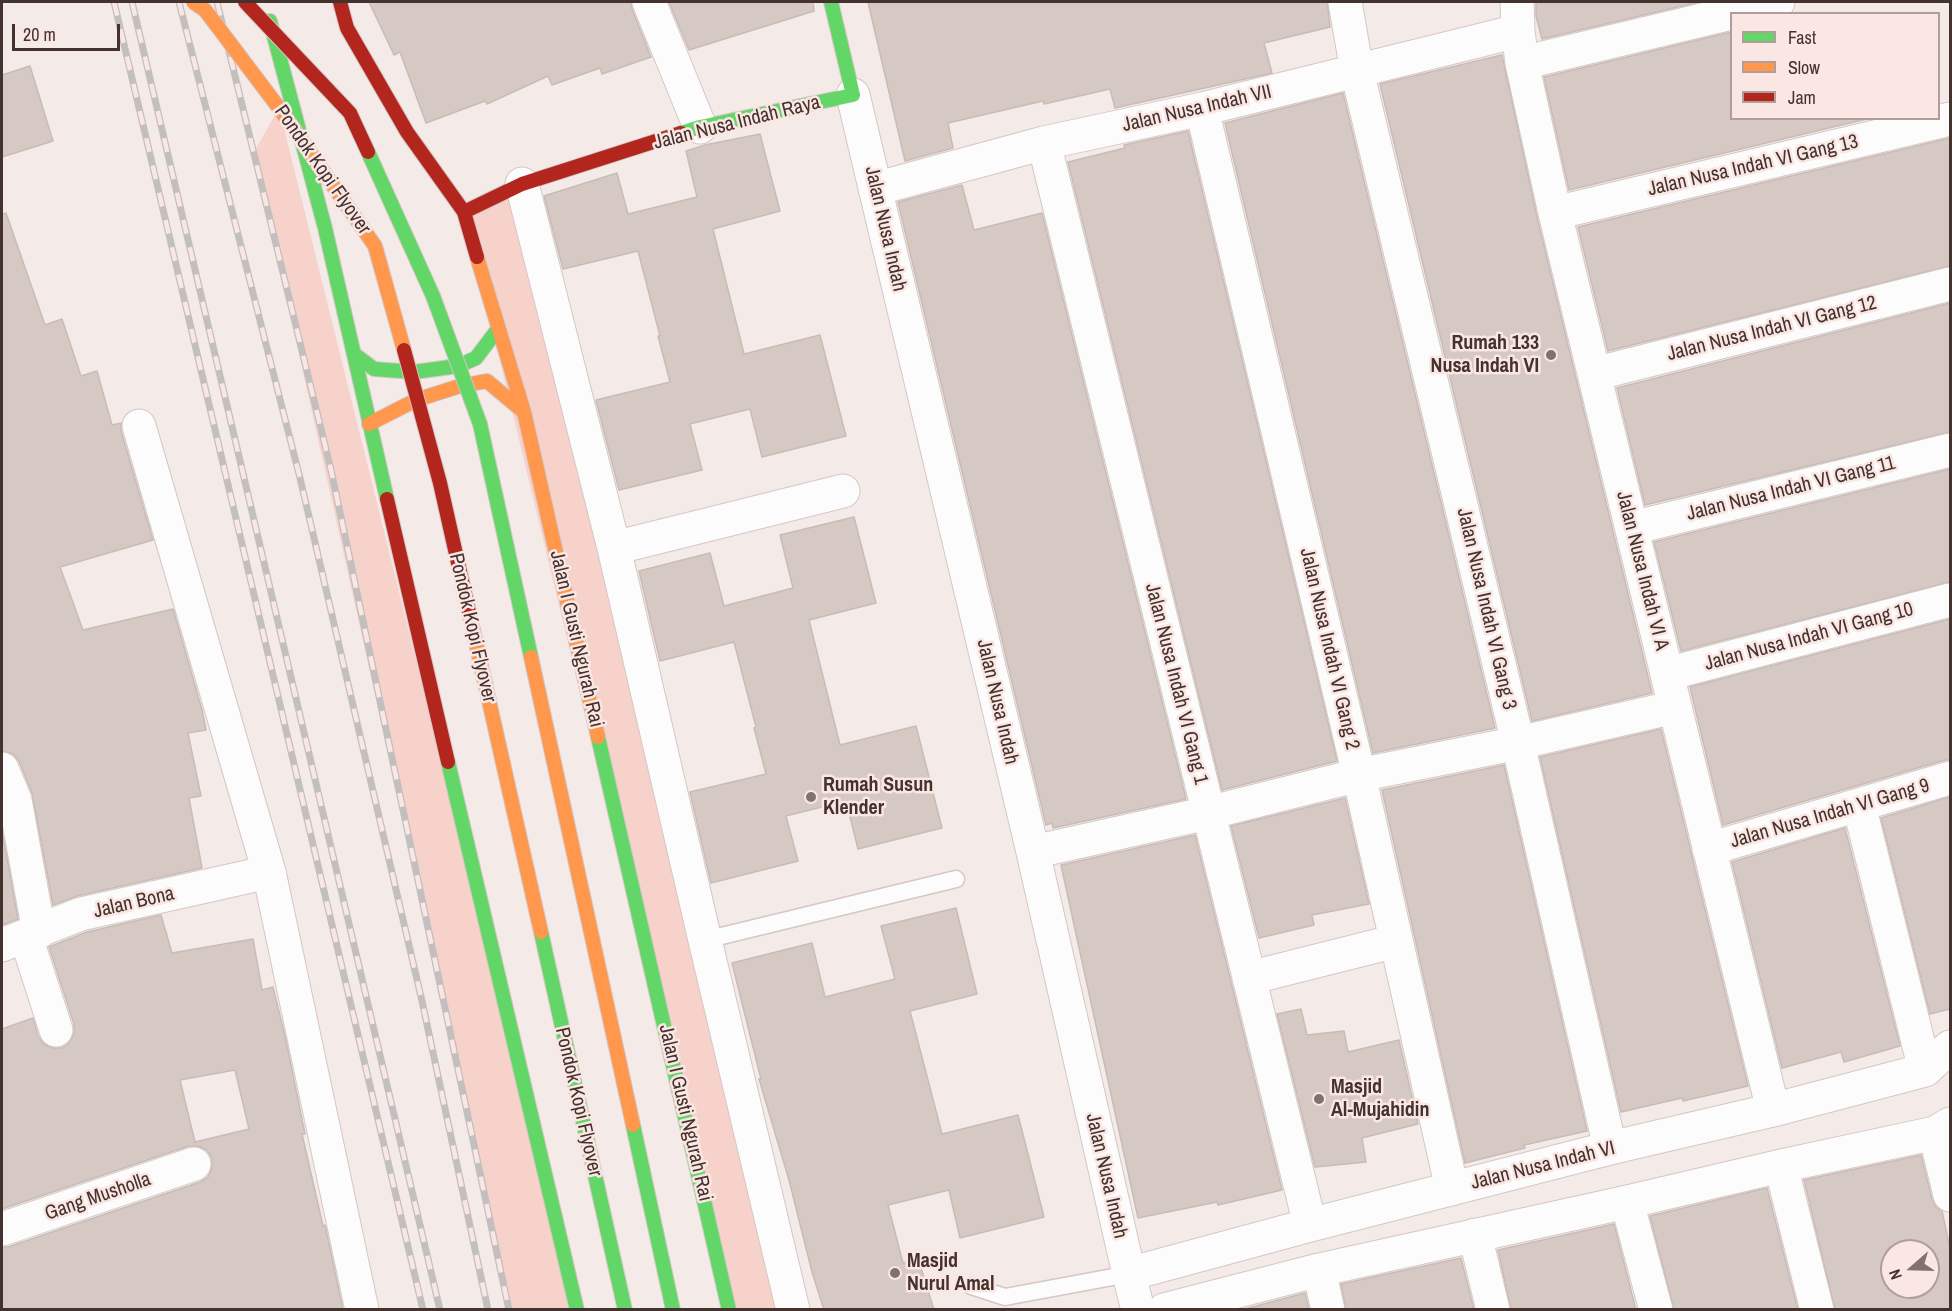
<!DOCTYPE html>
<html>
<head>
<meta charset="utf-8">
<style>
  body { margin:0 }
  #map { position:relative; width:1952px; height:1311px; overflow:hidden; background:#f4eae8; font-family:"Archivo Narrow",sans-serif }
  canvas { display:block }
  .frame { position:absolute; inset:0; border:3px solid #44322e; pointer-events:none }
  .legend { position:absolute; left:1730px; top:12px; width:210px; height:108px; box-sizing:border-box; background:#fae6e2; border:2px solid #b19e9a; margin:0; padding:8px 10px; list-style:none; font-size:18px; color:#44322e }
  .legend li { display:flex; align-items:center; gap:12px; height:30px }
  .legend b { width:30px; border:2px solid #b19e9a }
  .north { position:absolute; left:1880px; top:1239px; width:60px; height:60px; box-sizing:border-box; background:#fae6e2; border:2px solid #b19e9a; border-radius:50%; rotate:250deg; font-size:16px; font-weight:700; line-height:24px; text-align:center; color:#44322e }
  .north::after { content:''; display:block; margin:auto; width:21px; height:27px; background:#82726f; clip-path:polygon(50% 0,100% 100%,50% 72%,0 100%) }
  .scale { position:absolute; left:12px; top:24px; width:108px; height:27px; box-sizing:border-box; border:3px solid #44322e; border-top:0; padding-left:8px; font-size:18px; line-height:21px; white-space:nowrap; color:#44322e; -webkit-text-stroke:4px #fae6e2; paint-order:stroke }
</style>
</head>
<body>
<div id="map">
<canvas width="1952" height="1311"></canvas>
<div class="frame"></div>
<ul class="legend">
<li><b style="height:8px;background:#63d668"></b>Fast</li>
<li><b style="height:8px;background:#ff974d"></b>Slow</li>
<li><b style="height:8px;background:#b3261e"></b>Jam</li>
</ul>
<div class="north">N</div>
<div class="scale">20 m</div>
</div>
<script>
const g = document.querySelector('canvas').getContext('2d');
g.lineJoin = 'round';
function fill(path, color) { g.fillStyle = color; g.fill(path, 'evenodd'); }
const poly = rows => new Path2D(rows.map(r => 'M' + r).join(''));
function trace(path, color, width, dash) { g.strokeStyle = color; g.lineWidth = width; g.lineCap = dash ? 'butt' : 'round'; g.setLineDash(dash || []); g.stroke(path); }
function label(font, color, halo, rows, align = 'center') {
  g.font = font + ' "Archivo Narrow",sans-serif'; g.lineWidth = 5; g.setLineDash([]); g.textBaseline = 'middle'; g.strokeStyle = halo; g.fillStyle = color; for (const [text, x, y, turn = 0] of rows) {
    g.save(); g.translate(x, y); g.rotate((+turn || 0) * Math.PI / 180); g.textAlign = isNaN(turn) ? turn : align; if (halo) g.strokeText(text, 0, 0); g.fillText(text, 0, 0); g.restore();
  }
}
fill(poly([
  [279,108,577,1309,512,1309,254,152],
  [522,184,794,1309,729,1309,464,212]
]), '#f6d2cb');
const building = poly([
  [369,2,631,2,632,9,651,57,602,74,600,68,552,85,548,76,487,104,485,101,426,123,400,52,394,55,369,2],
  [669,2,813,2,814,11,689,50,669,2],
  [868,2,1327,2,1330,27,1264,43,1272,73,1115,108,1110,89,1044,104,1043,101,948,123,953,148,905,161,868,2],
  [1536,2,1699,2,1542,39,1536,16,1536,2],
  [1731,32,1731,118,1871,118,1569,190,1544,77,1731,32],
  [1502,55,1537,217,1652,693,1532,721,1380,84,1502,55],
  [30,66,53,141,2,157,2,75,30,66],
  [1343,93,1495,728,1373,753,1225,123,1343,93],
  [1188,131,1337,761,1222,790,1068,162,1125,148,1124,145,1188,131],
  [760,134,780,211,713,229,744,354,820,335,846,436,762,457,750,409,690,424,702,470,619,490,596,400,670,382,658,336,660,336,638,251,563,269,544,196,617,173,628,214,697,197,686,151,705,145,760,134],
  [1950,138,1950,266,1608,351,1578,227,1950,138],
  [962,185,974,230,1042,213,1186,799,1053,828,1052,823,1046,825,898,202,962,185],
  [6,213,45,325,62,319,81,376,97,371,112,425,121,423,121,431,153,540,60,567,83,630,173,609,202,710,206,730,188,733,201,796,189,798,202,868,77,896,53,905,32,793,19,761,13,754,2,751,2,214,6,213],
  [1950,303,1950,432,1645,505,1617,388,1950,303],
  [1950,469,1950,582,1681,651,1654,542,1950,469],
  [854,517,876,603,809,620,840,745,916,726,942,828,858,849,846,801,786,816,798,861,711,883,690,792,766,774,754,728,756,727,734,642,660,661,639,571,710,553,724,606,793,588,780,535,854,517],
  [1950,619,1950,760,1945,760,1723,825,1690,687,1950,619],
  [1661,729,1748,1086,1683,1101,1682,1098,1621,1112,1540,757,1661,729],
  [1504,765,1587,1131,1524,1145,1525,1148,1465,1163,1382,790,1504,765],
  [1950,797,1950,1009,1930,1014,1881,818,1950,797],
  [1345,798,1369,904,1312,915,1314,925,1259,938,1231,826,1345,798],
  [1845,828,1900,1046,1844,1062,1841,1052,1782,1068,1732,862,1845,828],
  [2,831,18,919,2,925,2,831],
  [1195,835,1282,1190,1218,1205,1217,1202,1138,1218,1061,865,1195,835],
  [956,908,977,994,910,1011,942,1134,1018,1115,1044,1217,960,1238,949,1190,888,1205,903,1263,918,1258,934,1310,824,1310,812,1272,789,1180,759,1079,761,1079,732,963,812,943,825,997,895,979,881,926,956,908],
  [161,915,172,953,253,939,262,990,273,987,285,1036,305,1134,302,1134,323,1226,325,1225,343,1310,2,1310,2,1247,8,1247,200,1182,208,1177,212,1168,212,1159,207,1150,198,1146,189,1146,2,1209,2,1029,33,1018,38,1036,44,1044,53,1048,62,1048,69,1043,74,1034,74,1024,49,947,87,932,161,915],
  [235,1070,249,1129,195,1142,180,1080,235,1070],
  [1301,1009,1307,1035,1344,1031,1348,1052,1399,1040,1418,1124,1362,1138,1366,1162,1315,1167,1277,1014,1301,1009],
  [1921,1155,1932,1199,1936,1207,1942,1211,1950,1248,1950,1310,1835,1310,1804,1180,1921,1155],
  [1892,1251,1928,1251,1928,1287,1892,1287,1892,1251],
  [1767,1188,1798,1310,1674,1310,1650,1216,1767,1188],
  [1614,1224,1636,1310,1511,1310,1498,1250,1614,1224],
  [1461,1258,1474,1310,1346,1310,1341,1284,1461,1258],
  [1305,1293,1309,1310,1241,1310,1305,1293]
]);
fill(building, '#d6c9c4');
trace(building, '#c7bcb6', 1.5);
const lane = poly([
  [705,940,956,879],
  [971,1286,1005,1297,1129,1274]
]);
const street = poly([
  [649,2,700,127],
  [1345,2,1357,71,1518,743,1610,1148],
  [1517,2,1518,31,1522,63,1555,213,1773,1110],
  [1522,63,1778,2],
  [853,95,1033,852,1129,1274,1138,1310],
  [1202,109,1359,775,1452,1189],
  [1044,143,1310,1225],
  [522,184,614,548,705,940,793,1310],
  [875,189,1044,143,1202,109,1518,31],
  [1555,213,1950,119],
  [1594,374,1950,284],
  [139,426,269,872,362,1310],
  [1632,528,1950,450],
  [614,548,843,491],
  [1667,674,1950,600],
  [2,769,15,800,39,932],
  [1859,805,1925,1070],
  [1709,849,1950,778],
  [1033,852,1208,813,1359,775,1518,743,1675,707],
  [26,937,56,1030],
  [2,945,81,914,269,872],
  [1249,978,1396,941],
  [1935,1133,1950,1195],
  [1781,1166,1817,1310],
  [1627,1202,1656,1310],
  [2,1229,194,1164],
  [1475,1235,1493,1310],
  [1319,1270,1328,1310],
  [1129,1274,1310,1225,1610,1148,1773,1110,1925,1070,1950,1047],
  [1164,1310,1319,1270,1627,1202,1781,1166,1935,1133,1950,1124]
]);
const fast = poly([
  [270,21,325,228,387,499],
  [681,133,700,127,853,95,831,2],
  [354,354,374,369,414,372,458,366,476,358,498,329],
  [598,737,729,1310],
  [448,762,577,1310]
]);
const slow = poly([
  [477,257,524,412,598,737],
  [369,424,416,400,460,386,487,381,524,412]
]);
const jam = poly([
  [340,2,347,28,407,132,464,212,477,257],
  [464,212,522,184,681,133],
  [387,499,448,762]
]);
trace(lane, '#d5c7c5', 19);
trace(street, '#d5c7c5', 35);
trace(fast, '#d5c7c5', 16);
trace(slow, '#d5c7c5', 16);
trace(jam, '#d5c7c5', 16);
trace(lane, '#fdfcfc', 16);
trace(street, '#fdfcfc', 33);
trace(fast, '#63d668', 14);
trace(slow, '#ff974d', 14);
trace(jam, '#b3261e', 14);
const rail = poly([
  [114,2,423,1310],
  [132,2,440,1310],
  [179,2,300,478,422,1001,488,1310],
  [217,2,331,470,509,1310]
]);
trace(rail, '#c2bfbe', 7);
trace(rail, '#fae6e2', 4.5, [14]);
const fastBridge = poly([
  [368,152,433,296,480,424,531,657],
  [541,932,625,1310],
  [633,1125,673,1310]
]);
const slowBridge = poly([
  [193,2,205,10,279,108,375,246,404,350],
  [469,612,541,932],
  [531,657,633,1125]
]);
const jamBridge = poly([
  [245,2,350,113,368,152],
  [404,350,440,483,469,612]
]);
trace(fastBridge, '#d5c7c5', 16, []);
trace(slowBridge, '#d5c7c5', 16, []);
trace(jamBridge, '#d5c7c5', 16, []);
trace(fastBridge, '#63d668', 14);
trace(slowBridge, '#ff974d', 14);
trace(jamBridge, '#b3261e', 14);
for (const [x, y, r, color] of [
  [1551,355,6,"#82726f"],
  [811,797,6,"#82726f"],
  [1319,1099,6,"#82726f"],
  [895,1273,6,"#82726f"]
]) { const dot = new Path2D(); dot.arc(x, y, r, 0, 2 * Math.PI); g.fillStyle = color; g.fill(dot); trace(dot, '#fae6e2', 2); }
label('20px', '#44322e', '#fae6e2', [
  ["Jalan Nusa Indah VII",1197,109,-13],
  ["Jalan Nusa Indah Raya",737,123,-14],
  ["Jalan Nusa Indah VI Gang 13",1753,166,-13],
  ["Pondok Kopi Flyover",322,170,55],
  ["Jalan Nusa Indah",885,229,77],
  ["Jalan Nusa Indah VI Gang 12",1772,329,-14],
  ["Jalan Nusa Indah VI Gang 11",1791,489,-14],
  ["Jalan Nusa Indah VI A",1642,571,76],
  ["Jalan Nusa Indah VI Gang 3",1486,609,77],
  ["Pondok Kopi Flyover",472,628,77],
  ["Jalan Nusa Indah VI Gang 10",1809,637,-15],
  ["Jalan I Gusti Ngurah Rai",576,639,77],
  ["Jalan Nusa Indah VI Gang 2",1329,649,77],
  ["Jalan Nusa Indah VI Gang 1",1176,684,76],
  ["Jalan Nusa Indah",997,702,77],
  ["Jalan Nusa Indah VI Gang 9",1830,814,-16],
  ["Jalan Bona",134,903,-13],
  ["Pondok Kopi Flyover",578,1102,77],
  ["Jalan I Gusti Ngurah Rai",685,1113,77],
  ["Jalan Nusa Indah VI",1543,1166,-14],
  ["Jalan Nusa Indah",1106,1176,77],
  ["Gang Musholla",98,1197,-19]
]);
label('bold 20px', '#44322e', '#fae6e2', [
  ["Rumah 133",1539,344,"right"],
  ["Nusa Indah VI",1539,367,"right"],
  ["Rumah Susun",823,786],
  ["Klender",823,809],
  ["Masjid",1331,1088],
  ["Al-Mujahidin",1331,1111],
  ["Masjid",907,1262],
  ["Nurul Amal",907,1285]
], 'left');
</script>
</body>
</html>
